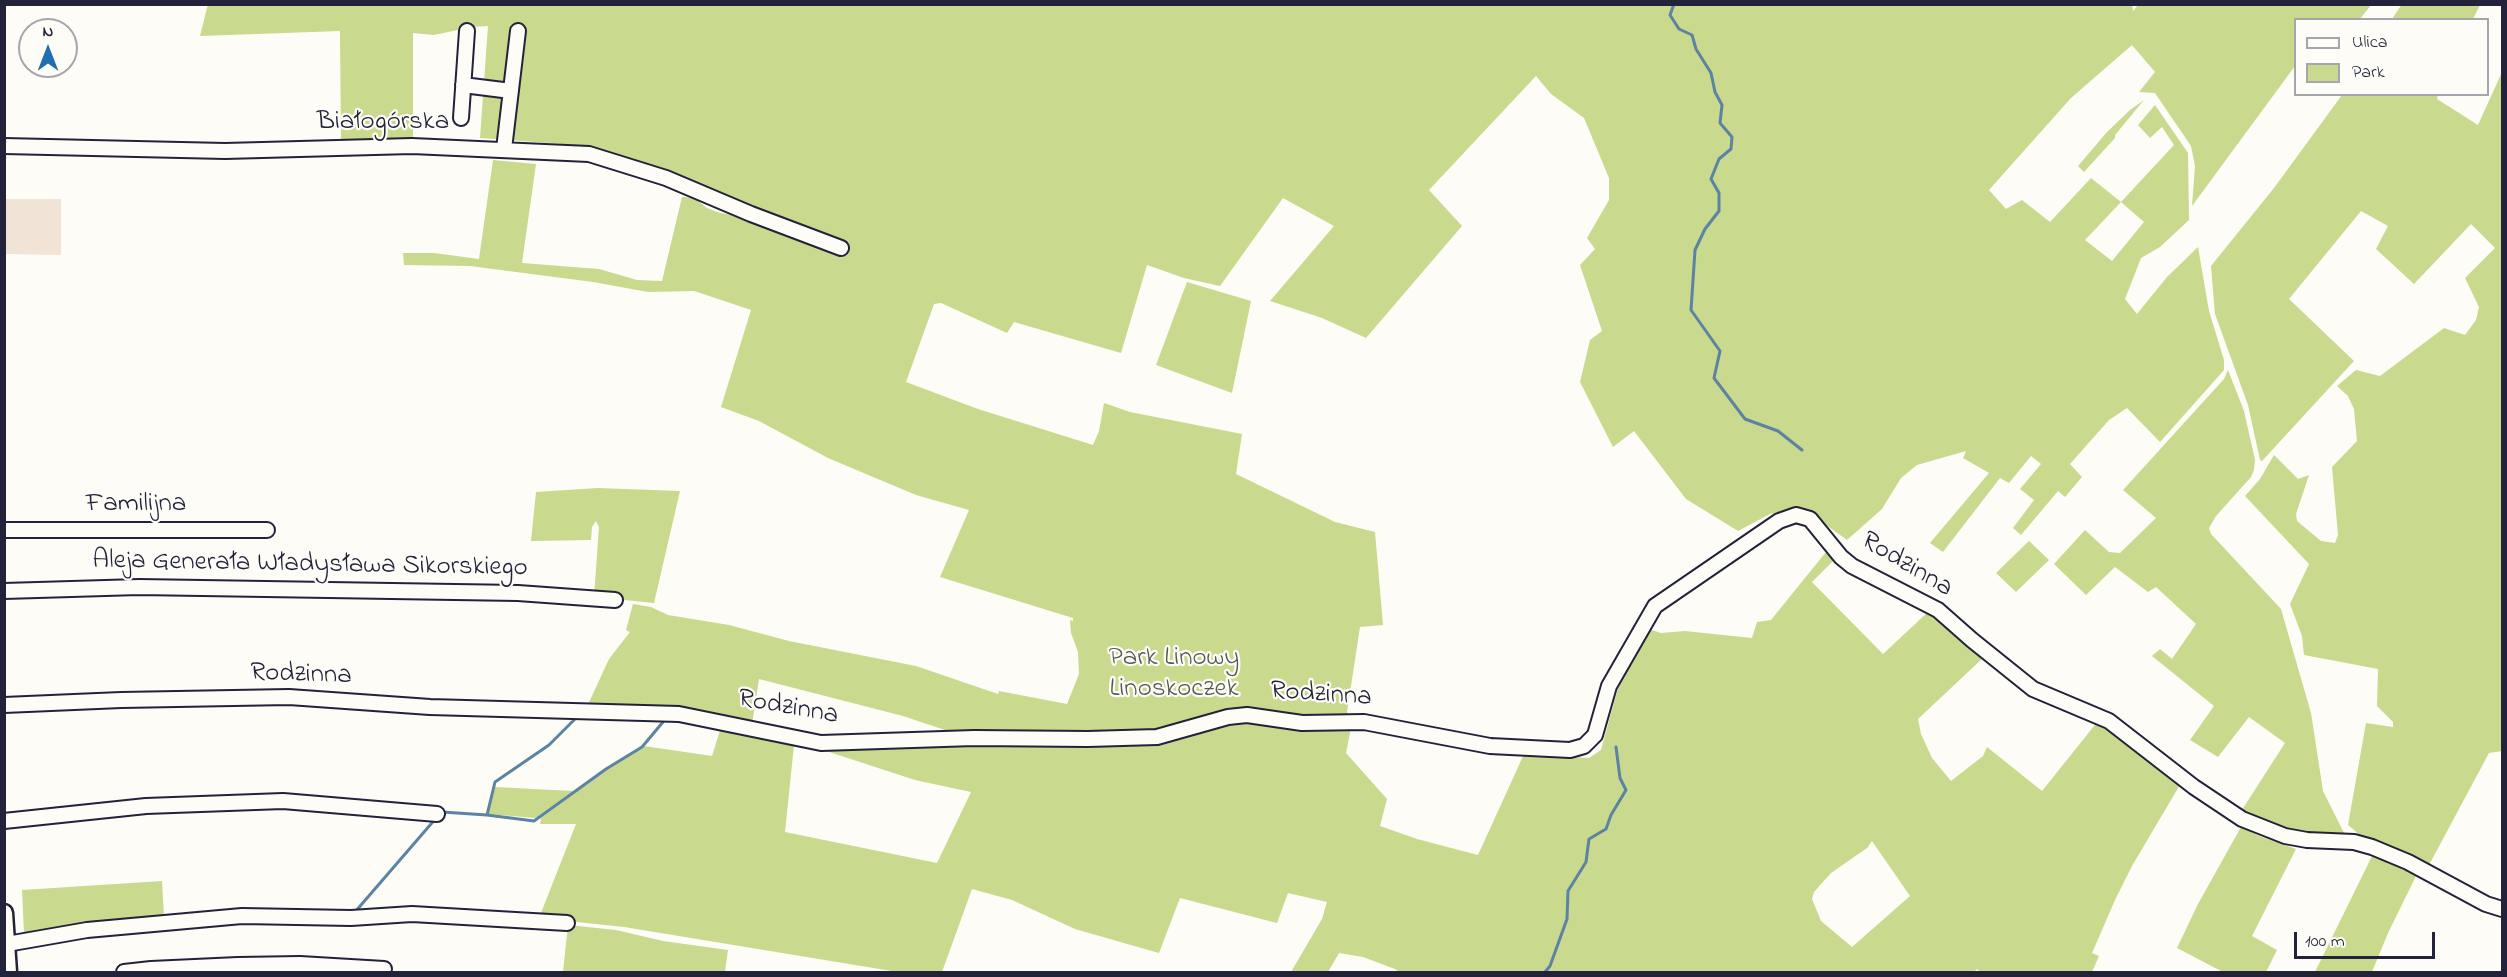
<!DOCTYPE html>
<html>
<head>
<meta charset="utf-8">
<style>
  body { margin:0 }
  #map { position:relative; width:2507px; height:977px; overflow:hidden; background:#fdfcf7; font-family:"Indie Flower",sans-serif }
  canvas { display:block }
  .frame { position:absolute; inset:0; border:6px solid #22223b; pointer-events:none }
  .legend { position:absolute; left:2294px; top:18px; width:195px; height:78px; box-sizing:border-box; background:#fdfcf7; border:2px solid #a5a5ac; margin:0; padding:8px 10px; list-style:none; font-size:18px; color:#22223b }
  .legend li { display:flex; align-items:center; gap:12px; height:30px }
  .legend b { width:30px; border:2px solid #a5a5ac }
  .north { position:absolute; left:18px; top:18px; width:60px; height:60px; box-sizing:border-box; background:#fdfcf7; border:2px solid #a5a5ac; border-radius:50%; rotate:0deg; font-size:16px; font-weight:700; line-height:24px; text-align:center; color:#22223b }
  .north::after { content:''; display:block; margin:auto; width:21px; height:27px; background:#1f6fb2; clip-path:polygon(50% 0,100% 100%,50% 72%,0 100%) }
  .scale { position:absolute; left:2294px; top:932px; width:141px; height:27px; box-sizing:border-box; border:3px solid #22223b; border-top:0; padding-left:8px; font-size:18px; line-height:21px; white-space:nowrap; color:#22223b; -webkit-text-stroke:4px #fdfcf7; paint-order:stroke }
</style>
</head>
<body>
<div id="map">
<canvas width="2507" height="977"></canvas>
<div class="frame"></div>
<ul class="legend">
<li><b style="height:8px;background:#fdfcf7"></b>Ulica</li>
<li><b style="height:16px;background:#c9d98d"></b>Park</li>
</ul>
<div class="north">N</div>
<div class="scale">100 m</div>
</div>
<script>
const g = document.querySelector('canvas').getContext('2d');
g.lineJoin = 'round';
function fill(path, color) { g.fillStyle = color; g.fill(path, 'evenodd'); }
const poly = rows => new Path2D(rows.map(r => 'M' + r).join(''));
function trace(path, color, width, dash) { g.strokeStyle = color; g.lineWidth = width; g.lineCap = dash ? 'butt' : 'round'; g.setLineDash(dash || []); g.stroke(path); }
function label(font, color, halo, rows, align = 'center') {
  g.font = font + ' "Indie Flower",sans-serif'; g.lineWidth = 4.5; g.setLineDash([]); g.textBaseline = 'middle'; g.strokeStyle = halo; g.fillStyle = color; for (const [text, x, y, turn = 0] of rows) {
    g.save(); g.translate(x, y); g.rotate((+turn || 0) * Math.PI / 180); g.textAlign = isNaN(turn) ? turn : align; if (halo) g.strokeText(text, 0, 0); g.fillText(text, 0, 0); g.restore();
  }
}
fill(poly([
  [5,199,61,199,61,255,5,254]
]), '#f2e3d7');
fill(poly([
  [208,4,2132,4,2133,11,2139,4,2371,5,2360,19,2296,20,2295,66,2192,206,2195,166,2191,146,2155,93,2139,92,2155,72,2132,45,2071,98,1989,190,2006,209,2022,200,2050,222,2091,178,2121,202,2174,145,2162,127,2150,138,2138,125,2155,105,2188,153,2189,220,2160,247,2141,258,2125,299,2137,314,2167,277,2198,247,2209,311,2224,360,2224,370,2160,442,2127,408,2109,420,2070,464,2082,477,2065,497,2058,491,2021,535,2013,528,2034,500,2020,489,2041,464,2031,456,2009,483,2000,478,1943,552,1930,543,1989,473,1963,458,1966,451,1917,465,1901,478,1882,509,1847,540,1801,507,1770,514,1738,531,1686,499,1634,431,1613,447,1580,382,1590,340,1602,331,1580,265,1595,249,1587,238,1609,200,1609,178,1584,118,1551,94,1536,76,1429,190,1462,226,1366,338,1322,318,1270,301,1334,226,1283,198,1220,286,1184,278,1147,265,1121,353,1014,322,1007,333,941,303,934,304,906,382,978,409,1093,445,1099,431,1104,403,1130,412,1242,434,1236,474,1335,522,1375,532,1383,625,1360,627,1347,712,1351,728,1346,753,1387,799,1380,826,1417,839,1478,855,1524,754,1589,758,1601,750,1626,659,1650,624,1652,630,1661,633,1685,631,1752,638,1757,622,1771,620,1826,552,1836,558,1812,582,1883,654,1929,611,1984,657,1918,719,1921,734,1932,758,1951,781,1983,756,1987,747,2042,791,2098,721,2181,783,2132,866,2115,900,2092,953,2099,956,2092,972,1980,972,1977,969,1974,972,1399,972,1395,969,1363,957,1339,953,1328,972,1291,972,1322,919,1327,902,1288,893,1277,923,1180,898,1159,953,1075,929,1012,900,972,889,942,972,898,972,624,927,539,918,576,824,540,824,541,818,608,768,644,746,712,756,721,727,794,745,785,832,937,863,971,792,915,780,817,748,960,735,903,716,759,679,752,724,686,707,586,709,609,659,630,632,626,630,633,604,651,607,668,615,729,625,789,641,916,666,998,694,999,691,1067,704,1079,674,1078,652,1071,633,1070,620,1073,621,1073,618,940,577,969,510,916,495,828,458,759,421,721,407,751,310,694,291,648,292,593,282,470,266,404,265,403,253,434,253,479,259,493,160,536,164,522,263,599,269,637,280,662,281,682,197,694,198,707,208,720,213,741,216,614,155,563,144,480,138,488,26,472,27,434,35,413,33,413,142,341,143,340,31,200,36],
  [2121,202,2144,222,2112,261,2085,240],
  [1872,841,1910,896,1852,947,1821,921,1812,899,1814,892,1831,873,1867,848],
  [2402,4,2480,4,2480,5,2473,19,2392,19],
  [2502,72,2502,751,2489,753,2429,865,2377,840,2361,836,2348,825,2366,723,2393,727,2393,722,2377,706,2378,669,2304,655,2302,636,2290,604,2309,564,2245,496,2260,479,2274,455,2298,479,2309,475,2296,514,2297,521,2321,541,2335,543,2338,535,2332,467,2357,441,2354,409,2348,396,2337,386,2356,370,2380,376,2444,328,2465,335,2476,320,2479,307,2465,278,2495,248,2471,224,2414,284,2376,249,2388,226,2361,211,2289,299,2354,361,2262,461,2260,460,2248,405,2215,314,2211,266,2274,188,2342,95,2438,95,2437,99,2478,125],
  [2144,100,2115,135,2115,138,2084,172,2078,166,2107,132,2130,110],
  [1187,282,1251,301,1232,393,1156,365],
  [2228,370,2244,411,2255,460,2254,470,2251,477,2216,516,2209,528,2211,534,2281,609,2311,713,2323,791,2346,837,2290,834,2240,813,2285,743,2249,717,2218,757,2190,740,2214,706,2152,656,2160,649,2172,659,2196,624,2156,587,2148,592,2115,567,2086,595,2054,564,2085,530,2109,552,2120,553,2156,518,2123,490,2224,379],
  [598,488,680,491,654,603,594,597,599,527,596,521,592,527,591,540,531,541,536,492],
  [2029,541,2049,560,2016,592,1996,573],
  [495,787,573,791,536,818,488,814],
  [2241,827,2259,836,2296,849,2252,936,2277,950,2266,972,2223,972,2177,948,2198,904],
  [2374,852,2418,872,2388,933,2372,972,2315,972],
  [162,881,164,917,24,933,22,890],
  [568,925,616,930,663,941,728,950,725,972,563,972]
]), '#c9d98d');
trace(poly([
  [1674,4,1670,15,1679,29,1692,35,1696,49,1711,73,1715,92,1722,105,1720,123,1732,137,1731,149,1719,159,1711,179,1719,193,1719,211,1705,229,1695,250,1691,310,1720,351,1714,378,1745,419,1778,431,1802,450],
  [442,812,487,815,495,782,549,745,579,715],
  [487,815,534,821,606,769,642,747,663,722],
  [355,912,437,817],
  [1545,972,1550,966,1567,919,1568,891,1586,862,1589,839,1606,829,1611,815,1626,790,1620,778,1616,747]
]), '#5d83a2', 3);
const minor = poly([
  [463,85,511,91],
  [461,118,467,31],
  [4,146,225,151,412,146,589,154,666,178,751,214,841,248],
  [504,149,518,31],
  [4,530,267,530],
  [4,591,139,587,518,593,615,600],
  [4,705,121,700,289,697,430,707,679,714,821,743,974,738,1088,739,1157,737,1228,717,1247,715,1302,723,1364,722,1490,746,1570,750,1584,746,1595,735,1609,686,1655,606,1779,521,1796,515,1810,519,1841,557,1852,566,1938,610,1972,640,2033,689,2109,721,2194,787,2242,819,2285,836,2307,840,2354,842,2372,847,2408,862,2486,904,2502,909],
  [4,821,146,806,283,801,437,814],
  [7,944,87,930,242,916,351,918,412,914,567,923],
  [124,972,151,969,238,965,300,964,384,969]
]);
const major = poly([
  [4,913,8,972]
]);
trace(minor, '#22223b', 18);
trace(major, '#22223b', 21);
trace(minor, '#fdfcf7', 14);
trace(major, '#fdfcf7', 16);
label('27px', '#22223b', '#fdfcf7', [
  ["Białogórska",383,124],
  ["Familijna",136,506],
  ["Aleja Generała Władysława Sikorskiego",310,566,1],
  ["Rodzinna",1906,566,31],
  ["Rodzinna",301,676,2],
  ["Rodzinna",1321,696,4],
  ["Rodzinna",788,709,10]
]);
label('27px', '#545954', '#fdfcf7', [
  ["Park Linowy",1174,660],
  ["Linoskoczek",1174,691]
]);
</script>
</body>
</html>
